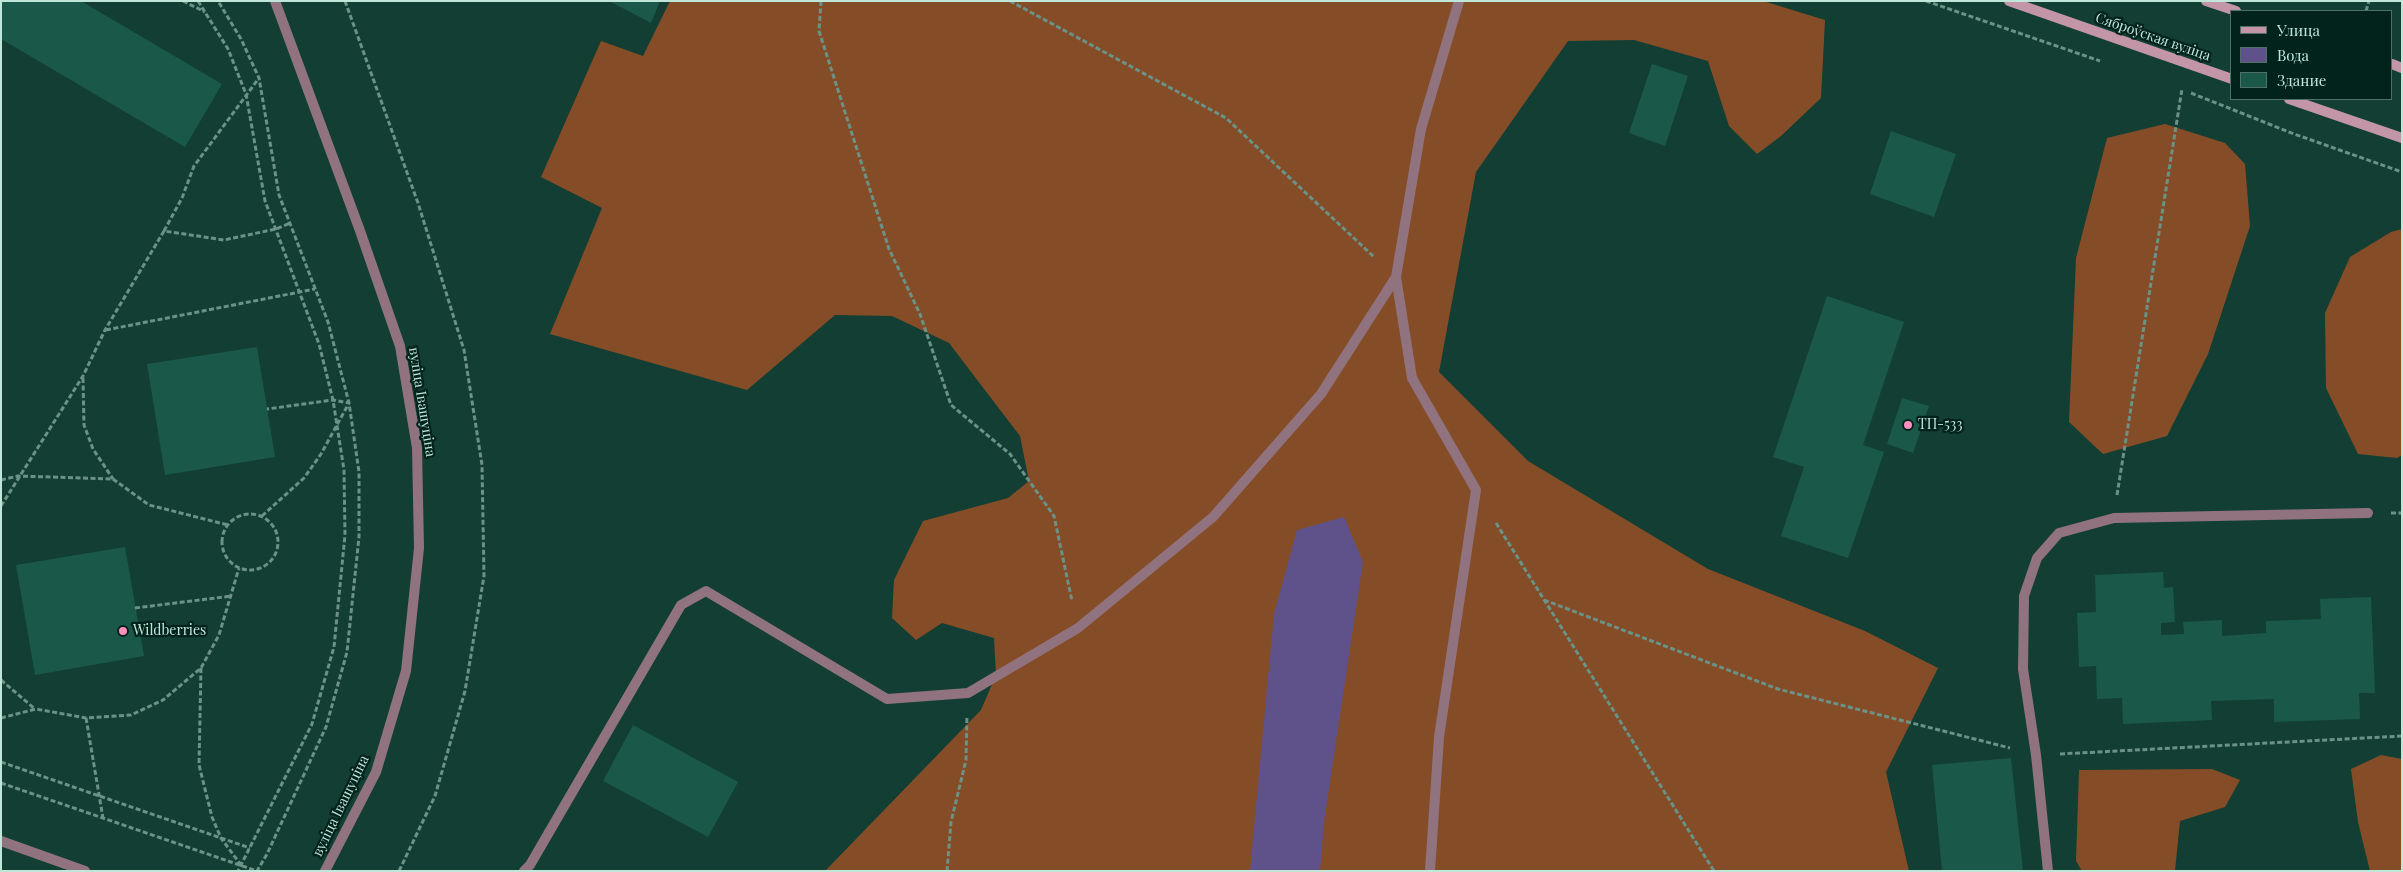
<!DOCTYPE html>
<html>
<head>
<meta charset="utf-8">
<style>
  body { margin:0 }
  #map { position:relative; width:2403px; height:872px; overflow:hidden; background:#133e33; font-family:"Playfair Display",serif }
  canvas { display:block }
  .frame { position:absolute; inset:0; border:2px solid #c0e5d9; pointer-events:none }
  .legend { position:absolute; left:2230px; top:10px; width:162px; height:90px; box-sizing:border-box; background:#01231b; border:1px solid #4d7167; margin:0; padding:6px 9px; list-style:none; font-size:15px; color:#c0e5d9 }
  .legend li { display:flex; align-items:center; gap:10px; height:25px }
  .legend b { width:25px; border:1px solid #4d7167 }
</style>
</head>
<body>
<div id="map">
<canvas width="2403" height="872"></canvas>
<div class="frame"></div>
<ul class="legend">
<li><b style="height:6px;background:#c296a7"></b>Улица</li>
<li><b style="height:14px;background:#5f528b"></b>Вода</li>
<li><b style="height:14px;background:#1a5949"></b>Здание</li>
</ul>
</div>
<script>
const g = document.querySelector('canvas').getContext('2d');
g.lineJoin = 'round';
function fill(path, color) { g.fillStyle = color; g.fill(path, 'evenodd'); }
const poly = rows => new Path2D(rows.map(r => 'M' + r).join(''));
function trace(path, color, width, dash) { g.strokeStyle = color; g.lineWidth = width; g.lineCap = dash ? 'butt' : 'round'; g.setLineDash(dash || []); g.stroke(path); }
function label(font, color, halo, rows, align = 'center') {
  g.font = font + ' "Playfair Display",serif'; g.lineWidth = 4.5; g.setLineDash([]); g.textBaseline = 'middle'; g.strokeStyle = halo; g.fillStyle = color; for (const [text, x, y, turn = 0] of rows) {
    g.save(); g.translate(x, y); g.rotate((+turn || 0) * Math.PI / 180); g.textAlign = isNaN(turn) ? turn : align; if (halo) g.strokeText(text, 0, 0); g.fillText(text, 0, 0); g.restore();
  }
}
fill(poly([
  [670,1,1763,1,1825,20,1821,98,1781,136,1757,154,1729,126,1708,61,1634,40,1568,41,1476,172,1439,372,1528,461,1708,569,1865,631,1938,668,1886,772,1909,871,825,871,981,710,996,675,994,638,942,623,916,640,892,618,894,580,923,521,1008,498,1029,481,1020,436,949,343,892,316,835,315,747,390,550,334,602,208,541,177,601,41,643,56],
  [2165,124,2225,143,2245,164,2250,226,2208,354,2167,436,2103,454,2069,422,2076,258,2107,138],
  [2402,229,2402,455,2397,458,2358,454,2326,388,2325,313,2350,257,2391,232],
  [2381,755,2402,759,2402,871,2370,871,2358,822,2351,769],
  [2212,769,2240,780,2225,807,2180,821,2175,871,2082,871,2076,861,2079,770]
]), '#854d27');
fill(poly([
  [1344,517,1363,562,1324,822,1320,871,1250,871,1274,614,1297,530]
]), '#5f528b');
fill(poly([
  [1,1,81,1,222,84,185,147,1,39],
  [609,1,660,1,651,23],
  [1652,64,1688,76,1665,146,1629,133],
  [1891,131,1956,154,1934,217,1870,194],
  [1827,296,1904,322,1863,445,1884,452,1848,558,1781,536,1804,467,1773,457],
  [257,347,275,457,165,475,147,364],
  [1902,398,1929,406,1913,453,1887,444],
  [125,547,144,656,35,675,16,565],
  [2163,572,2164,588,2173,587,2175,622,2161,623,2161,635,2184,634,2183,622,2222,620,2222,636,2266,633,2266,621,2321,619,2320,599,2371,597,2375,693,2359,693,2360,719,2274,722,2274,699,2211,701,2212,720,2123,724,2122,698,2097,699,2096,666,2079,667,2077,613,2096,612,2095,575],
  [633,725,738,782,708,837,603,781],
  [2011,758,2023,871,1942,871,1932,765]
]), '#1a5949');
trace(poly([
  [183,1,205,12],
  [198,1,228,49,246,94,265,201,319,344,333,400,344,470,345,535,334,647,312,724,238,871],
  [345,1,418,203,464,350,482,465,484,576,465,691,435,796,399,871],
  [821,1,819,31,889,249,920,314,951,405,1010,454,1054,516,1072,601],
  [1010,1,1226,118,1374,257],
  [1926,1,2100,61],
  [2366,11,2369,1],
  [2191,93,2294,134,2402,172],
  [164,231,182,198,194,166,259,78],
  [106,330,315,289],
  [83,378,84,425,93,449,113,479],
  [1,480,18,476,113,479,149,505,228,525],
  [2117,495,2182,89],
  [1,506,83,376,105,330,164,231,224,240,276,229,290,223],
  [2391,513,2402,513],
  '222 542a28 28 0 1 1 56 0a28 28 0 1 1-56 0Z',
  [262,516,304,478,321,454,349,403,333,400,267,409],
  [1496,523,1714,871],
  [1544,600,1778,689,2010,748],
  [135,608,232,596],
  [201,668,199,765,212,817,221,838,241,865],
  [1,680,35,709],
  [1,718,36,709,86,718,131,715,163,700,201,668,219,635,239,568],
  [86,718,103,818],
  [2060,754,2402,736],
  [1,762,250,848],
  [1,783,257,871,267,854,326,727,347,652,359,537,359,472,349,403,328,322,279,195,259,78,241,39,218,1],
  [947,871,951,822,966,760,967,716]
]), '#6a9286', 3, [5, 2.5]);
trace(poly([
  [524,871,530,865,681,605,706,591,887,699,968,693,1078,628,1213,517,1321,394,1396,277],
  [1430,871,1439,737,1476,490,1412,378,1396,277,1421,129,1459,1],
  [2048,871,2036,755,2023,669,2024,596,2037,558,2059,533,2114,518,2368,513]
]), '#90737e', 10);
trace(poly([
  [275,1,359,228,400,346,417,448,419,548,406,671,376,772,325,871],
  [1,841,85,871]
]), '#90737e', 10);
trace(poly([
  [2009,1,2232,79],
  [2206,1,2236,11],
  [2392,64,2402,68],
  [2289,99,2402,138]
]), '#c296a7', 10);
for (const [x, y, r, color] of [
  [1908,425,5,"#fd8ebf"],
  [123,631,5,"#fd8ebf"]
]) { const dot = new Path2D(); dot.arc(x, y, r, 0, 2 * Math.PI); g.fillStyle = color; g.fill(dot); trace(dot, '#01231b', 2); }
label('14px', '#c0e5d9', '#01231b', [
  ["Сяброўская вуліца",2153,37,19],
  ["вуліца Івашуціна",422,402,81],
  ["вуліца Івашуціна",341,806,-64]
]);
label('14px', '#c0e5d9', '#01231b', [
  ["ТП-533",1918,425],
  ["Wildberries",133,631]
], 'left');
</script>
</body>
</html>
